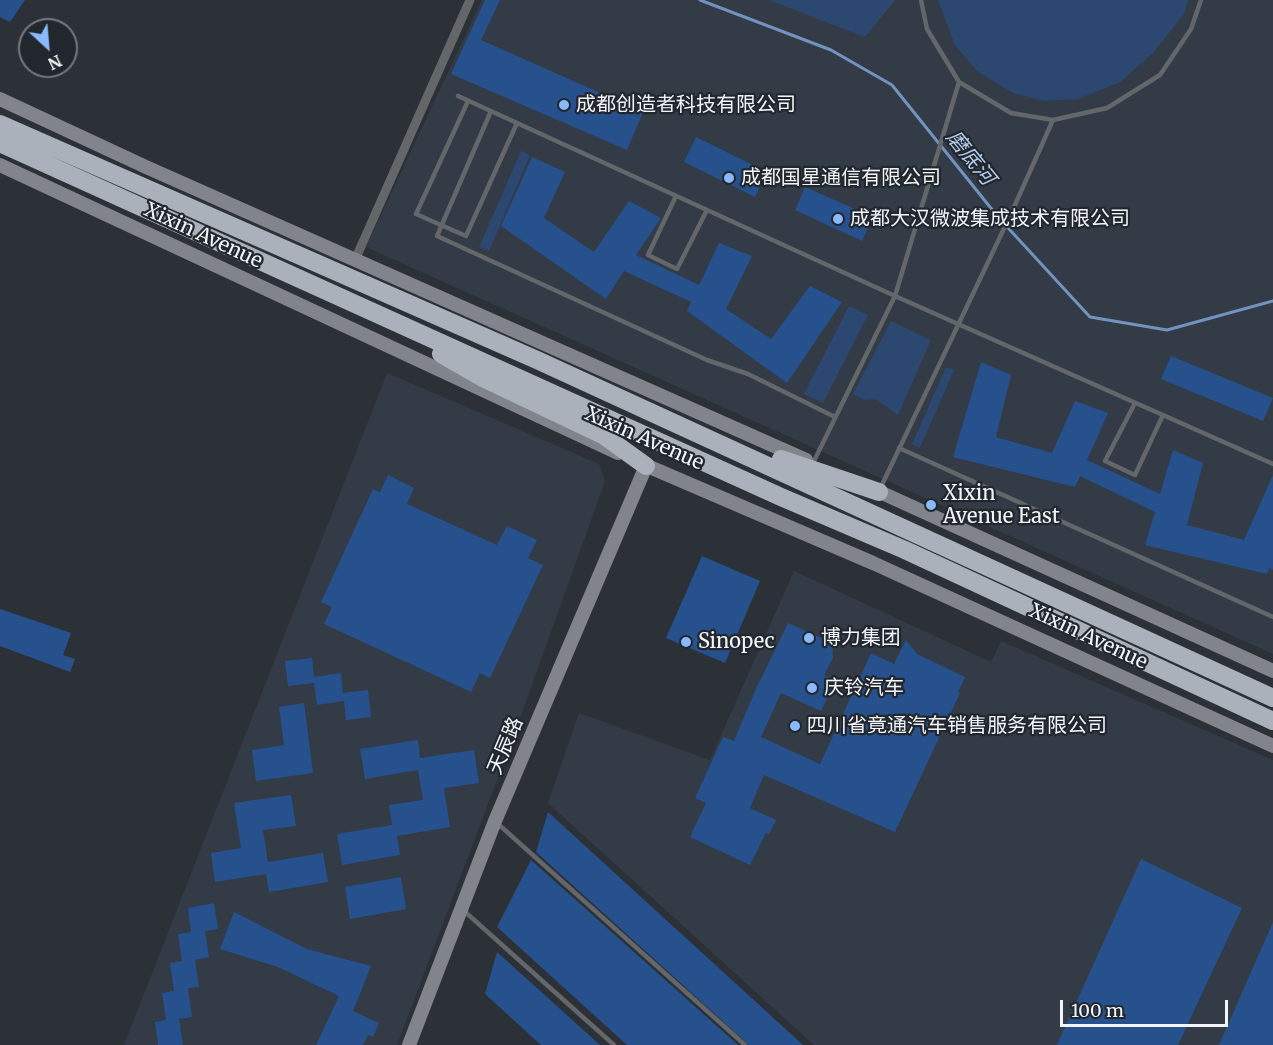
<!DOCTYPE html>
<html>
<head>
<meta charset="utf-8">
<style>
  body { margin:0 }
  #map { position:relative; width:1273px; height:1045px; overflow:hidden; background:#2c3138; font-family:Merriweather,serif }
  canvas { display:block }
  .north { position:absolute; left:18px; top:18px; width:60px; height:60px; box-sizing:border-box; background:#22272e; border:2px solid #757980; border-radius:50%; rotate:154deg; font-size:16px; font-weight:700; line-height:24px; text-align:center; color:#f1f5fa }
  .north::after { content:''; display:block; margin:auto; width:21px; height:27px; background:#8abafc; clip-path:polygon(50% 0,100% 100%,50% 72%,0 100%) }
  .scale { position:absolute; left:1060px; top:1000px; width:168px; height:27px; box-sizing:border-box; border:3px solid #f1f5fa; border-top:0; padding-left:8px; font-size:18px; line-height:21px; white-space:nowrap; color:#f1f5fa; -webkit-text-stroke:4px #22272e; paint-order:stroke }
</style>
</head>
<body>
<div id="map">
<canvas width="1273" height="1045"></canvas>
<div class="north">N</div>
<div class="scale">100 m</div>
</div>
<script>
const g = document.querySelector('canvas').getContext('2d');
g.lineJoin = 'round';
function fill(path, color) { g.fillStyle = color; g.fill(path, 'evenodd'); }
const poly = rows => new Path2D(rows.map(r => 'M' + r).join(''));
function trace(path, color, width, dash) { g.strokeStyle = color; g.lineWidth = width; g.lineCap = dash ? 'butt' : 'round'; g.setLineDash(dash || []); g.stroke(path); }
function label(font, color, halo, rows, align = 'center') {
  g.font = font + ' Merriweather,"Noto Sans SC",serif'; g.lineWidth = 4.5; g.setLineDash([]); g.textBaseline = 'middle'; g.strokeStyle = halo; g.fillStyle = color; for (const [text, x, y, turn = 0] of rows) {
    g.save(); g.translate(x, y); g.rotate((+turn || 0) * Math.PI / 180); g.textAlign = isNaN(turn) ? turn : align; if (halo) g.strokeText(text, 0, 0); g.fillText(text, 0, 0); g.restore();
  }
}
fill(poly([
  [482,0,1273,0,1273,654,366,247],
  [387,373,599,464,605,481,513,738,397,1045,124,1045],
  [794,571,991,662,1001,641,1273,760,1273,1045,814,1045,548,803,579,713,710,760]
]), '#333b47');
fill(poly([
  [769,0,895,0,865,37],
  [938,0,1188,0,1184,14,1152,54,1120,82,1078,99,1044,101,1013,93,977,71,955,45],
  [521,151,530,155,489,251,479,247],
  [849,306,868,315,823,403,804,394],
  [891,321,931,340,898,415,876,399,864,400,853,394],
  [946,367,954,370,920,448,912,444]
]), '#2c4870');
trace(poly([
  [700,0,831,50,892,85,998,217,1090,317,1167,330,1273,301]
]), '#7393bf', 3);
fill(poly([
  [0,0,25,0,10,22,0,17],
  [485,0,500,0,481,40,643,112,627,150,451,74],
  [696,137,767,172,755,197,684,162],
  [532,157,565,172,544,218,594,252,629,201,661,218,636,255,699,285,719,243,752,256,726,309,771,339,810,286,842,302,787,383,687,311,691,302,624,271,606,299,501,226],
  [805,187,873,217,862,241,795,210],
  [1171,356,1273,398,1263,421,1161,379],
  [981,362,1011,375,996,437,1052,453,1075,401,1108,413,1087,460,1160,494,1173,450,1203,463,1187,525,1244,540,1273,475,1273,570,1269,568,1267,574,1145,545,1155,512,1080,476,1075,487,953,457],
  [388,475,414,488,407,504,497,545,507,526,537,540,528,558,543,565,490,678,480,673,471,692,324,624,332,607,321,602,373,489,380,492],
  [702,556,760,581,725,663,666,638],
  [0,609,71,633,63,655,75,659,70,672,0,646],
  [788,623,832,643,833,658,824,675,836,680,821,711,781,693,761,737,820,764,871,653,894,664,906,640,917,654,965,677,958,692,960,693,895,832,764,775,750,808,776,820,769,834,766,833,750,865,690,837,706,803,695,798,723,737,734,741,755,691],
  [312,658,314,677,341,673,343,693,368,690,371,717,346,720,344,701,317,705,314,683,288,686,285,661],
  [304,703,313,773,256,781,252,750,284,745,279,707],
  [418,740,420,758,474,750,479,783,444,788,450,827,397,836,400,855,342,865,337,834,392,825,389,805,423,800,418,770,365,779,360,749],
  [291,795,296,826,263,830,268,862,323,853,328,882,269,892,266,874,215,882,211,853,241,848,234,803],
  [548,812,803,1045,749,1045,536,852],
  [1141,859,1242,908,1178,1045,1057,1045],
  [531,860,738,1045,627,1045,497,927],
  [401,877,406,909,350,919,345,887],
  [214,903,218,929,205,931,209,957,195,960,199,987,188,988,192,1017,179,1019,183,1045,158,1045,155,1022,166,1020,162,993,174,991,170,963,182,961,178,934,191,932,188,908],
  [234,912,307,949,371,966,353,1011,379,1023,373,1037,368,1035,363,1045,316,1045,339,996,278,967,220,949],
  [1273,922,1273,1045,1219,1045],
  [497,952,600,1045,541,1045,485,994]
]), '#26518c');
trace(poly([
  [921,0,927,29,959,82,1011,113,1053,120,1107,108,1160,75,1191,29,1201,0],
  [458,96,895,296,1273,464],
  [468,101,416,214,466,236,517,123],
  [491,111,437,236,707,360,748,374,835,417],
  [676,196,648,255,677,269,707,210],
  [1135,403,1105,461,1135,475,1163,415],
  [899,448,1273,617],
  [813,463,895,296,959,82],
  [880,489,1010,216,1053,120],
  [497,823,745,1045],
  [463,910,614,1045]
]), '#64676a', 4.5);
trace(poly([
  [355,260,470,0]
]), '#64676a', 9);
trace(poly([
  [0,99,146,167,806,460],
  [0,165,618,453],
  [638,462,873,563,1273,746],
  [871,488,1273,671],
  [409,1045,495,821,646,466]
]), '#81858b', 14);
trace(poly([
  [0,124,537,360,1273,698],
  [0,143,781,497,905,550,1273,721],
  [441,354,481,377,603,435,646,466],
  [781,459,879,492]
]), '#abb1ba', 18);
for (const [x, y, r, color] of [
  [564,105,6,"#8abafc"],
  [729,178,6,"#8abafc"],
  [838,219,6,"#8abafc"],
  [931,505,6,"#8abafc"],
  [809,638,6,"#8abafc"],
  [686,642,6,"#8abafc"],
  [812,688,6,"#8abafc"],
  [795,726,6,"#8abafc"]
]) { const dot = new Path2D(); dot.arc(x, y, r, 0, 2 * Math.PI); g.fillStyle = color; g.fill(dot); trace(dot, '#22272e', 2); }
label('20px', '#f1f5fa', '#22272e', [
  ["成都创造者科技有限公司",576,105],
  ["成都国星通信有限公司",741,178],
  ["成都大汉微波集成技术有限公司",850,219],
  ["Xixin",943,494],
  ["Avenue East",943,517],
  ["博力集团",821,638],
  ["Sinopec",698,642],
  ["庆铃汽车",824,688],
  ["四川省竟通汽车销售服务有限公司",807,726]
], 'left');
label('20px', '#f1f5fa', '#22272e', [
  ["Xixin Avenue",203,236,25],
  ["Xixin Avenue",644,439,24],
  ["Xixin Avenue",1088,637,25],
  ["天辰路",506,746,-67]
]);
label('italic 21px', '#b4ccef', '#22272e', [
  ["磨底河",970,158,51]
]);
</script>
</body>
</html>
